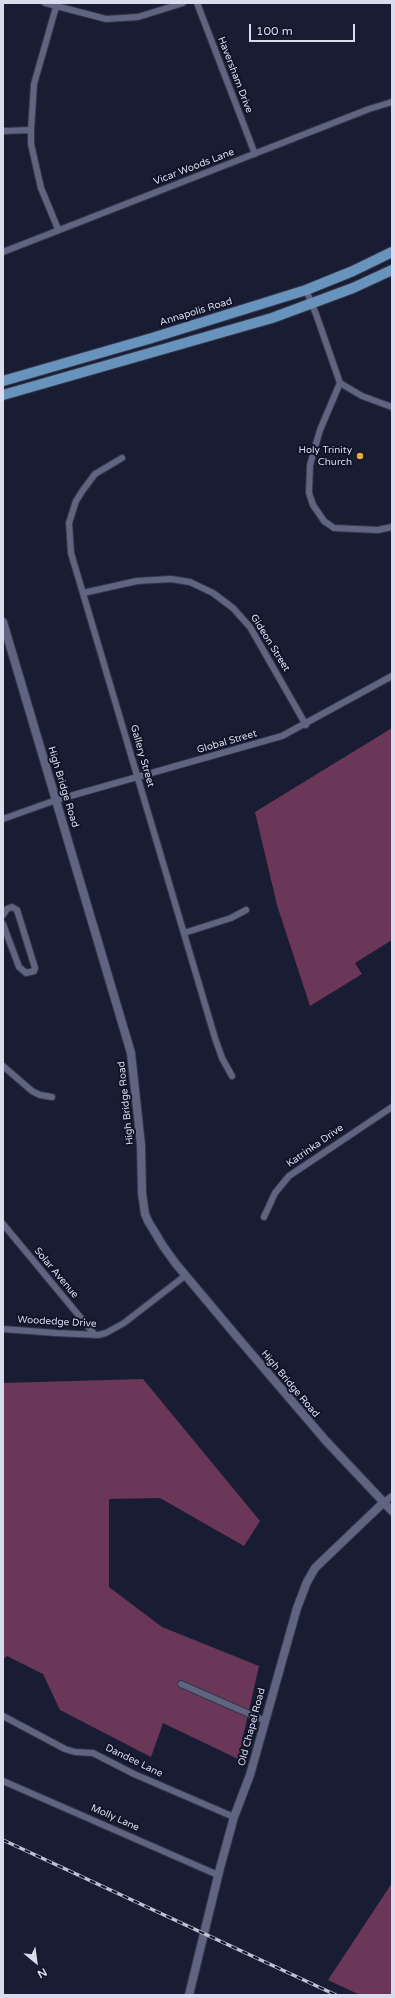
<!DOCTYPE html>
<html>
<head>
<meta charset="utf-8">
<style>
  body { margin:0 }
  #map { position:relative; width:395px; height:1998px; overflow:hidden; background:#191d34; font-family:"Varela Round",sans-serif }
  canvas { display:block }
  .frame { position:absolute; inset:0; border:4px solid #d9dcec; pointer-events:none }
  .north { position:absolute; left:16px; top:1942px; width:40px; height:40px; -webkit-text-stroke:3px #101429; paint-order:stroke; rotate:151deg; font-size:11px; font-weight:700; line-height:16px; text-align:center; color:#d9dcec }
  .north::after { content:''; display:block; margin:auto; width:14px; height:18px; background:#d9dcec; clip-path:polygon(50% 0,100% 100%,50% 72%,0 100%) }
  .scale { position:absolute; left:249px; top:24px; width:106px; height:18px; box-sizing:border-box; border:2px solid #d9dcec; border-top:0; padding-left:5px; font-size:12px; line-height:14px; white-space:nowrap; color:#d9dcec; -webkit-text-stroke:3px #101429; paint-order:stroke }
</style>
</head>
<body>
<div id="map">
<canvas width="395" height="1998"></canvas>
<div class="frame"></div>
<div class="north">N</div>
<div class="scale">100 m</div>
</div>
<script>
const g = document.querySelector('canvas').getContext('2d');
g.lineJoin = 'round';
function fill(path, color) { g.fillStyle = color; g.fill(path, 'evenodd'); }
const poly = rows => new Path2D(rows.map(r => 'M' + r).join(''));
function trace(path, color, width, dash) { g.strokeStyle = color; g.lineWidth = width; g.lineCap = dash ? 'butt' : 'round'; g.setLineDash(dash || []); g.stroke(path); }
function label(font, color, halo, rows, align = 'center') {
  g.font = font + ' "Varela Round",sans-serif'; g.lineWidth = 4; g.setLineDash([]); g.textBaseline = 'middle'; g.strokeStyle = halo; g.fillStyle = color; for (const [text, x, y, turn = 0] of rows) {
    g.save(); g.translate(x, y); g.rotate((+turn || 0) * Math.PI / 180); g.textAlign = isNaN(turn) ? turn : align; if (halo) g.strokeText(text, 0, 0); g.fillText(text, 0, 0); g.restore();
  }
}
fill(poly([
  [392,728,392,940,355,963,362,974,310,1006,277,905,255,812],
  [143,1379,260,1521,244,1546,160,1498,109,1499,109,1587,162,1627,259,1666,238,1759,163,1723,151,1757,60,1710,43,1674,7,1656,3,1659,3,1383],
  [392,1883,392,1995,360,1995,328,1980]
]), '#6b3759');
const minor = poly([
  [45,3,106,19,138,17,183,3],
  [197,3,255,154],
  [56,7,34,84,31,130,31,144,41,188,58,229],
  [3,131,31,130],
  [3,252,369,109,392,102],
  [306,290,316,314,340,383,362,396,392,407],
  [340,383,320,430,310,465,309,493,313,505,324,521,334,528,378,530,392,527],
  [122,458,95,474,83,490,76,501,69,523,71,553,215,1038,222,1058,232,1076],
  [83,593,137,581,171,579,190,582,213,593,233,608,250,627,306,725],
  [3,819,56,800,282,736,392,676],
  [3,915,7,909,12,907,17,910,35,968,34,971,26,973,19,967,3,924],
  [184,933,231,918,246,910],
  [3,1066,32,1091,40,1095,52,1097],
  [264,1217,275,1193,289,1176,392,1107],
  [3,1224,95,1335],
  [3,1329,56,1333,98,1335,106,1333,124,1323,186,1275],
  [384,1502,392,1496],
  [181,1684,263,1720],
  [3,1716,65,1749,75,1752,93,1753,134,1774,234,1817],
  [3,1781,218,1875]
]);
const tertiary = poly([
  [3,622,131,1053,141,1145,142,1193,145,1214,148,1221,163,1246,176,1264,238,1338,326,1441,392,1511],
  [189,1995,220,1868,234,1817,250,1775,297,1608,307,1582,315,1568,384,1502]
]);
const primary = poly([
  [3,381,152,338,306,290,353,271,392,252],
  [3,395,272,318,353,288,392,270]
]);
trace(minor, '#343648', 8);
trace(tertiary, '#343648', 10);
trace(primary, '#343648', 12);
trace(minor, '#5f6580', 6);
trace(tertiary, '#5f6580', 8);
trace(primary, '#6793bc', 10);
const rail = poly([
  [3,1840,336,1995]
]);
trace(rail, '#bec2d3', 3.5);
trace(rail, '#101429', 2, [6]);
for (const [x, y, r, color] of [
  [360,456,4,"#e6ac36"]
]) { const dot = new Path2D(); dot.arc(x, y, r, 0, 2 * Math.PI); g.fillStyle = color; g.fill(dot); trace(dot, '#101429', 1.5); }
label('10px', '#d9dcec', '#101429', [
  ["Haversham Drive",235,75,69],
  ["Vicar Woods Lane",194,167,-21],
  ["Annapolis Road",196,312,-17],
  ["Gideon Street",270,643,58],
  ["Global Street",227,742,-16],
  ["Gallery Street",142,756,74],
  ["High Bridge Road",63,787,73],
  ["High Bridge Road",126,1103,-96],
  ["Katrinka Drive",315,1146,-35],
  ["Solar Avenue",56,1273,50],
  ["Woodedge Drive",57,1322,3],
  ["High Bridge Road",290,1384,50],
  ["Old Chapel Road",252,1727,-75],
  ["Dandee Lane",134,1761,26],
  ["Molly Lane",115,1818,24]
]);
label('10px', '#d9dcec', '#101429', [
  ["Holy Trinity",352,450],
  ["Church",352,462]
], 'right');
</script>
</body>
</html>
